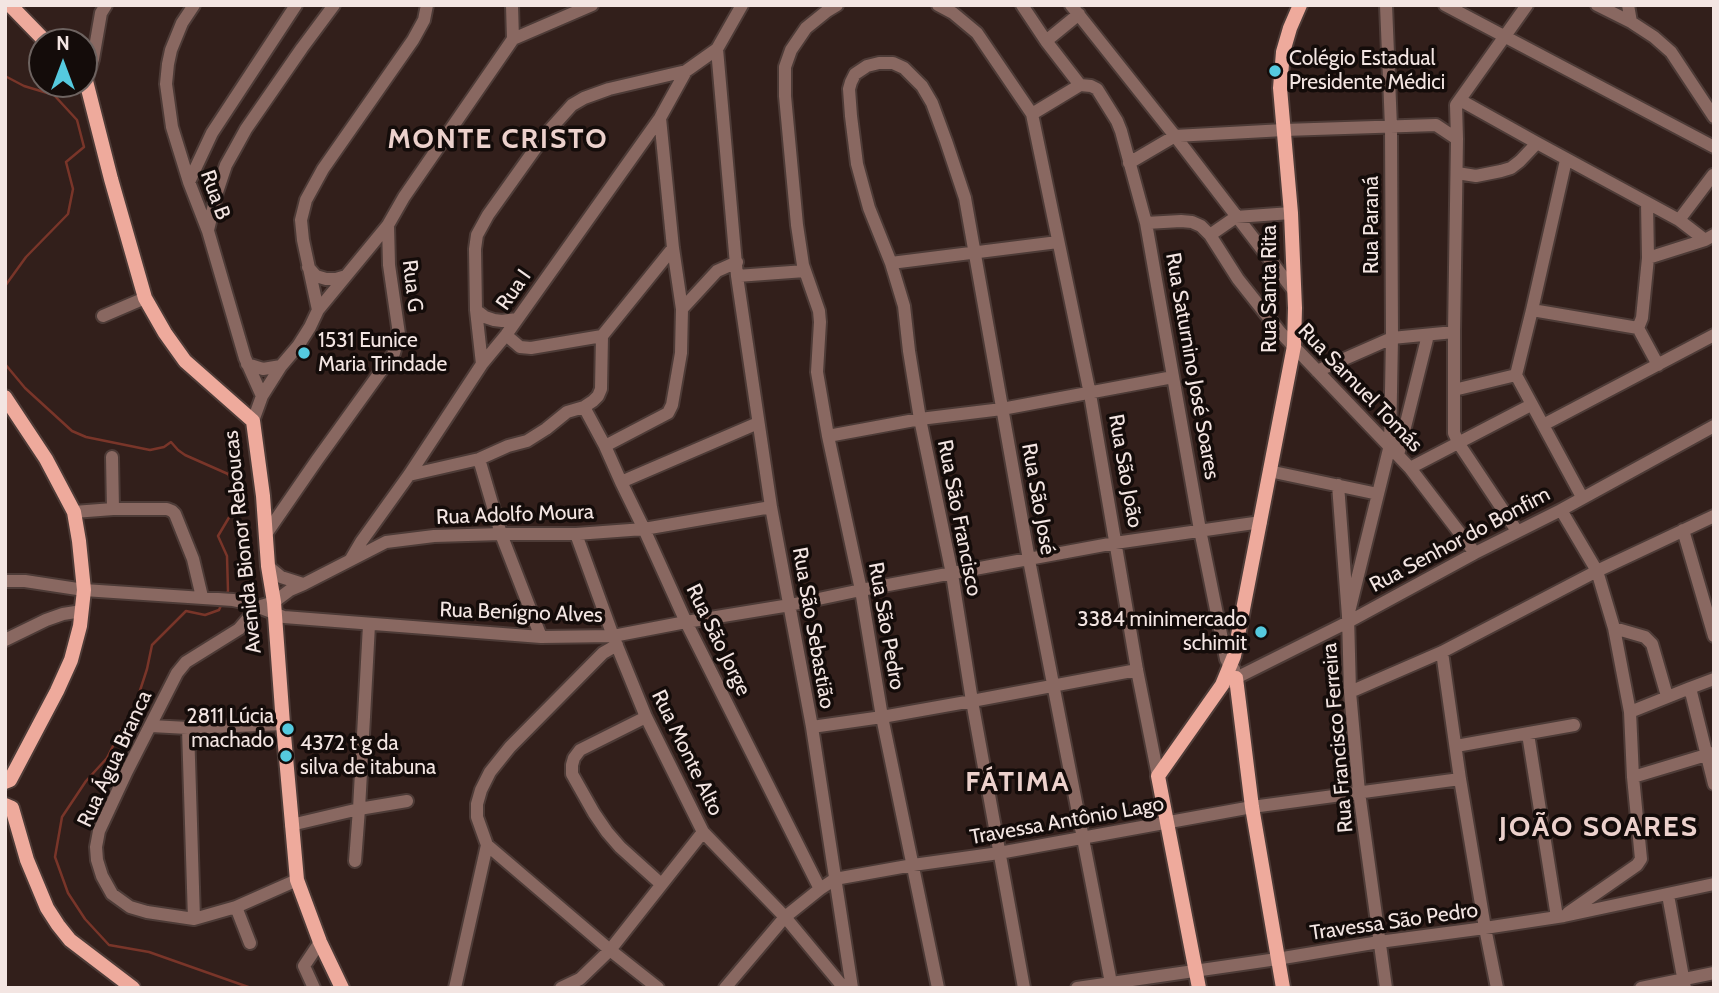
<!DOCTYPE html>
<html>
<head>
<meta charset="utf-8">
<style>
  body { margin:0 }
  #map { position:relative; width:1719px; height:993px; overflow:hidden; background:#321f1b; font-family:Cabin,sans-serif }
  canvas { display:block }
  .frame { position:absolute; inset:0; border:7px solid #f3e5e2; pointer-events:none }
  .north { position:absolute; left:28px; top:28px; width:70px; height:70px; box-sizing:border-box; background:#140c0a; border:2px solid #6d6360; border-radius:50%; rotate:0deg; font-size:19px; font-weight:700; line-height:28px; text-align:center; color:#f3e5e2 }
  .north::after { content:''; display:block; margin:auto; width:24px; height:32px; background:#55cadf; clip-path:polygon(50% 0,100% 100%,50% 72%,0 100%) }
</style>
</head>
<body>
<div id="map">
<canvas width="1719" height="993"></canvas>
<div class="frame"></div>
<div class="north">N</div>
</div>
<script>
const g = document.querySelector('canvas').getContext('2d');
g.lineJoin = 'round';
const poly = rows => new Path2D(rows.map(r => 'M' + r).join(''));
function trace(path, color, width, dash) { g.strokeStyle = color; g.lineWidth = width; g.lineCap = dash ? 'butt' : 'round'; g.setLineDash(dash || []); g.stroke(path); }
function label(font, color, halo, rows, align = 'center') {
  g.font = font + ' Cabin,sans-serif'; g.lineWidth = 7; g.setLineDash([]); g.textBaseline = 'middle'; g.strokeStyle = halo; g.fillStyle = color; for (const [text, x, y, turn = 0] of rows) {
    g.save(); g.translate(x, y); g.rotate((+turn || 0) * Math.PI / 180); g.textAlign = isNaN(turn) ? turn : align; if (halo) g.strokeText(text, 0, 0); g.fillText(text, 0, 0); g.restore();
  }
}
trace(poly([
  [5,76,24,86,54,95,77,120,84,147,66,162,73,189,68,214,26,257,5,286],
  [5,364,25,388,72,431,86,437,150,450,164,447,171,442,178,450,185,455,228,474,236,487,237,504,218,536,227,556,228,591,225,597],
  [222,603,219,610,205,615,186,611,152,645,147,669,134,709,120,732,107,758,86,781,62,817,55,857,68,893,85,919,109,945,149,952,251,988]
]), '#793529', 2.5);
const minor = poly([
  [194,5,182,23,171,50,168,64,166,84,172,127,189,182,208,231,245,358,262,396],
  [512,5,513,39],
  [742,5,717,49,737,276,771,507,812,727,852,988],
  [837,5,827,11,806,28,791,50,785,67,785,96,797,225,803,265,819,311,820,322,817,372,828,436,861,590,882,717,938,988],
  [938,5,953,13,977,33,1032,114],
  [1022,5,1046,41,1080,85,1032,114,1090,394,1137,670,1158,776],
  [1071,5,1175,136,1294,291],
  [1445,5,1714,147],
  [1597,5,1631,22,1654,37,1671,52,1714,117],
  [1628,5,1631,22],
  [513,39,592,5],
  [1046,41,1079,14],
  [86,81,93,59,101,13,106,5],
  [1080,85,1091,86,1097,89,1117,121,1121,131,1146,223,1200,530,1226,659,1230,667,1234,669],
  [1460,100,1537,143,1679,220,1705,240],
  [1566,160,1532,310,1516,375,1582,497],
  [1129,163,1175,136,1284,130,1436,125,1457,139],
  [1457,173,1476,176,1501,171,1511,168,1520,161,1537,143],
  [189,182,212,133,296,5],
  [1647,203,1648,258,1642,318,1638,328,1658,365],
  [1679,220,1713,175],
  [1146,223,1181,221,1192,222,1201,226,1210,235,1238,279,1280,332,1410,468,1475,553],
  [208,230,217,192,226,165,235,149,246,129,302,48,334,5],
  [1210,235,1236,217,1291,213],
  [1648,258,1705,240,1714,235],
  [891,263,1058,242],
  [308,267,316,276,326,279,336,279,346,276],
  [737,276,805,271],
  [682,309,717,271,737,262],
  [318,310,388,225],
  [476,310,485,317,494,320,502,321,517,319],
  [1532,310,1638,328],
  [103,316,145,298],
  [506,335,520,347,531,348,602,336,673,248],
  [247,364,263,369,281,366],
  [482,364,476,310,475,249,477,235,488,215,545,135,572,105,584,98,609,89,686,71],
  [1317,371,1392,338,1454,332],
  [1454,390,1516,375],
  [584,407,605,446,621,482,644,529,686,622,820,889],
  [253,421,262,396,281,366,298,346,310,327,318,310,303,240,301,220,306,200,323,169,413,40,424,20,427,5],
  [1543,425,1714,335],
  [828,436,920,419,1002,409,1173,377],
  [605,446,668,413,672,405,681,353,682,309,673,248,660,118],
  [1398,455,1428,335],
  [112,457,113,509],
  [479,459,501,534,541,637],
  [1410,468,1531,405],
  [1269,471,1378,494],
  [409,475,479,459,508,446,527,441,546,429,567,412,584,407,593,401,598,396,601,389,602,336],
  [621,482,758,423],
  [1338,485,1348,616,1350,692,1359,792,1386,988],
  [1561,510,1597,571,1614,628,1630,712,1633,777,1641,859,1637,865,1568,913],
  [74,512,113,509,167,509,172,511,175,514,193,559,202,597],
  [1683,530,1714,636],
  [1517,531,1459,444,1454,433,1454,332,1457,139,1456,105,1527,5],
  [266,534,317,460,394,353,399,334,389,265,388,225,404,197,513,39],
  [576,534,613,636,646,717,703,832,785,917,844,988],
  [351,559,361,542,409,475,482,364,506,335,660,118,686,71,717,49],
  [268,566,281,577,303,584],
  [5,581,25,581,84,590,233,600,248,603,284,617,541,637,613,636,686,622,790,605,861,590,1115,543,1261,522],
  [1348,616,1390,445,1392,338,1391,127,1386,5],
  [1614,628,1645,637,1652,644,1667,696],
  [5,640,46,620,63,614,82,611],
  [1442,652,1460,779,1485,928,1497,988],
  [1714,679,1690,688,1714,784],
  [1228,682,1348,622,1475,553,1561,510,1714,426],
  [1350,692,1442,652,1597,571,1714,516],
  [1630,712,1690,688],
  [646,717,580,750,574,758,572,765,572,774,594,813,607,832,620,847,661,884],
  [151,726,188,728,283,724],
  [812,727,882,717,972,701,1137,670],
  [188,728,194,919],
  [1528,734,1557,917],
  [1456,746,1574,725],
  [1633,777,1713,753],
  [291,825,359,809,407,801],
  [487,845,610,950,658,988],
  [355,861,359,809,369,625],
  [297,880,236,907,194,919,147,912,130,907,112,894,102,876,97,860,96,847,99,831,127,771,177,673,186,662,239,629,258,607,274,602,290,590,304,584,386,542,434,536,501,534,576,534,644,529,771,507],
  [1668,895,1685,988],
  [236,907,250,943],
  [314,988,304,966,320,942],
  [455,988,487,845,477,817,477,804,481,790,490,772,510,747,603,653,617,645],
  [561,988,580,979,610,950,703,832],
  [725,988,785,917,820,889,835,879,913,865,999,853,1252,807,1460,779],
  [1024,988,972,701,952,574,920,419,909,351,904,306,891,263,869,208,857,164,851,116,849,89,851,82,855,74,867,66,879,63,893,63,904,68,922,86,932,103,946,141,965,198,1029,560,1112,988],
  [1077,988,1277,959,1379,942,1485,928,1564,916,1714,884],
  [1641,988,1714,973]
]);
const major = poly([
  [10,5,46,42],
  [84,79,86,81,111,179,145,298,165,333,185,361,253,421,263,496,268,566,274,602,283,724,297,880,320,942,342,988],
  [5,397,46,459,74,512,79,541,84,590,80,626,71,660,57,691,10,780,5,782],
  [1236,678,1252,807,1283,988],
  [5,805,12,808,27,860,47,908,58,925,70,940,133,988],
  [1199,988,1158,776,1222,685,1234,656,1294,346,1295,308,1291,213,1280,88,1283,52,1290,28,1300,5]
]);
trace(minor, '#4d3b37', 16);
trace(major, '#4d3b37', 18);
trace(minor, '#896861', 12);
trace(major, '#eeaa9c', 14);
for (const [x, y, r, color] of [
  [1275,71,7,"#55cadf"],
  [304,353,7,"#55cadf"],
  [1261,632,7,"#55cadf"],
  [288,729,7,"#55cadf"],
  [286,756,7,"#55cadf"]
]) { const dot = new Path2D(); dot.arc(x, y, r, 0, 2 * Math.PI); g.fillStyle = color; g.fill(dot); trace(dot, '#140c0a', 2.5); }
label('21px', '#f3e5e2', '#140c0a', [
  ["Colégio Estadual",1289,59],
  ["Presidente Médici",1289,83],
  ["1531 Eunice",318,341],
  ["Maria Trindade",318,365],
  ["3384 minimercado",1247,620,"right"],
  ["schimit",1247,644,"right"],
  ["2811 Lúcia",274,717,"right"],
  ["machado",274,741,"right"],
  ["4372 t g da",300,744],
  ["silva de itabuna",300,768]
], 'left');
label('21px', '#f3e5e2', '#140c0a', [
  ["Rua B",215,195,70],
  ["Rua Paraná",1372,225,-90],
  ["Rua G",412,286,83],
  ["Rua Santa Rita",1270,289,-90],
  ["Rua I",514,290,-55],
  ["Rua Saturnino José Soares",1192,366,80],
  ["Rua Samuel Tomás",1360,388,46],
  ["Rua São João",1125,471,80],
  ["Rua São José",1038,499,80],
  ["Rua Adolfo Moura",515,515,-2],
  ["Rua São Francisco",959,518,79],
  ["Rua Senhor do Bonfim",1460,540,-28],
  ["Avenida Bionor Reboucas",243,542,-96],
  ["Rua Benígno Alves",521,613,2],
  ["Rua São Pedro",886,626,80],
  ["Rua São Sebastião",813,628,80],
  ["Rua São Jorge",718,640,64],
  ["Rua Francisco Ferreira",1338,738,-95],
  ["Rua Monte Alto",687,753,64],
  ["Rua Água Branca",115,759,-65],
  ["Travessa Antônio Lago",1067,821,-10],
  ["Travessa São Pedro",1394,922,-8]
]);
g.letterSpacing = '2px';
label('bold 28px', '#ecd1cc', '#140c0a', [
  ["MONTE CRISTO",498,140],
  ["FÁTIMA",1018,783],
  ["JOÃO SOARES",1599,828]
]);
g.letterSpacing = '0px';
</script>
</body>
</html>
